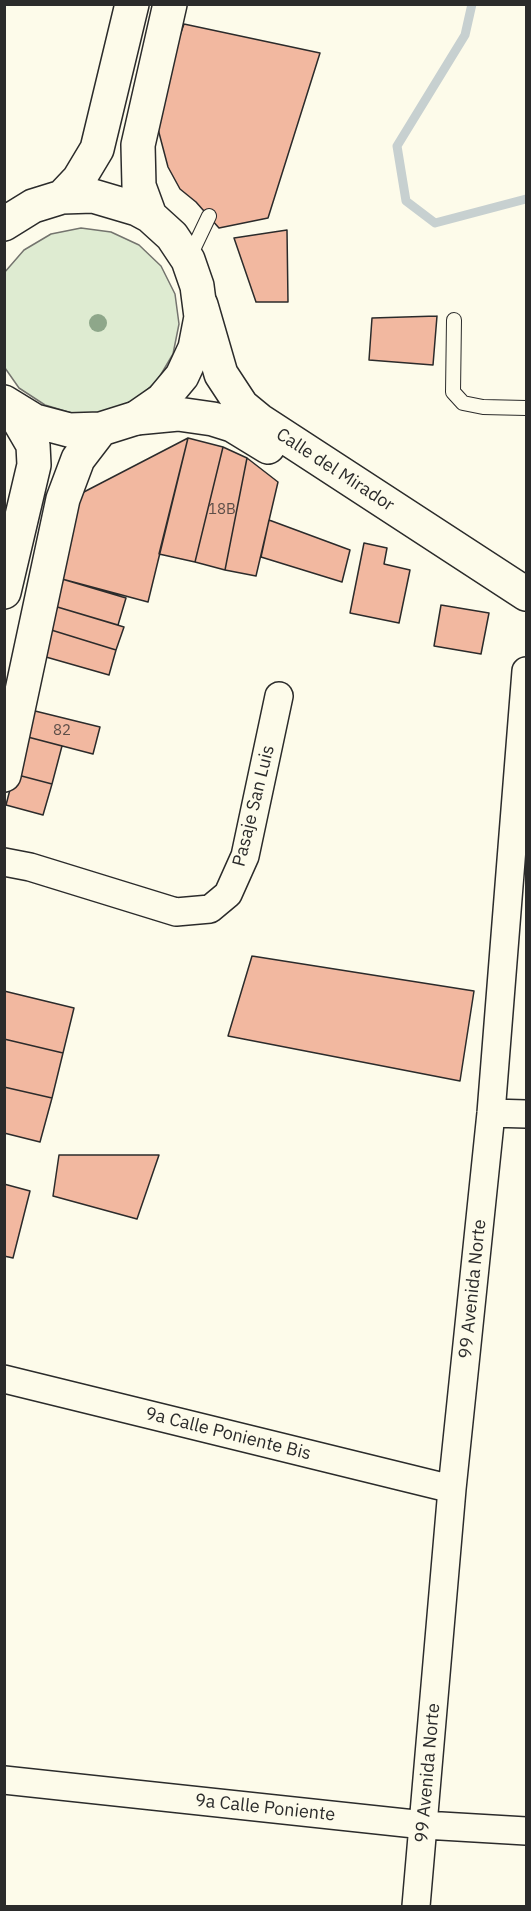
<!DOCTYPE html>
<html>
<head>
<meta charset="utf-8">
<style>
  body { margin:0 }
  #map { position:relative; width:531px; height:1911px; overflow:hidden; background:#fdfbea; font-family:"IBM Plex Sans",sans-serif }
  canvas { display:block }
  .frame { position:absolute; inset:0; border:6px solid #2b2b2b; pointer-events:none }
</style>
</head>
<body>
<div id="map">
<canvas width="531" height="1911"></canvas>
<div class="frame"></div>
</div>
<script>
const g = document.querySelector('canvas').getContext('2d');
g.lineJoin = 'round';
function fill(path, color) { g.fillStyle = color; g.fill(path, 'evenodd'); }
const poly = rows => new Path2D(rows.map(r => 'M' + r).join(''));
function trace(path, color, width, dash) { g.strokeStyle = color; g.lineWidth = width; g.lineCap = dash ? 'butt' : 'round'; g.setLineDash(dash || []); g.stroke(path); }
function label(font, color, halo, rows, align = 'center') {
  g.font = font + ' "IBM Plex Sans",sans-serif'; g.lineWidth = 4.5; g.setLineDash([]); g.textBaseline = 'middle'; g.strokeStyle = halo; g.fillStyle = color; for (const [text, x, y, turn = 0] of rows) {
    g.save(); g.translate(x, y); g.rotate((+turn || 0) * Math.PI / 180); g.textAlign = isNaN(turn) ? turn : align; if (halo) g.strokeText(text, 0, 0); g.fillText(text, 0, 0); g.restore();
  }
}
const green = poly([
  [81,228,111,232,139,245,161,266,175,294,179,324,173,354,157,381,134,401,106,412,75,414,45,405,19,388,5,368,4,273,24,250,51,234,81,228]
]);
fill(green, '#deebd1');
trace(green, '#74746e', 1.5);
trace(poly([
  [472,4,465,35,397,146,406,201,435,223,526,199]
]), '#c7d0d0', 9);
const building = poly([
  [184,24,320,53,268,218,219,228,196,202,180,189,168,167,158,129,171,60,184,24],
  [287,230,288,302,256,302,234,238,287,230],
  [437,316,433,365,369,360,372,318,437,316],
  [188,438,223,447,195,562,159,554,188,438],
  [188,438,148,602,62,579,80,494,188,438],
  [223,447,247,458,225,570,195,562,223,447],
  [247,458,278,482,256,576,225,570,247,458],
  [269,520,350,550,342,582,261,557,269,520],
  [364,543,387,548,384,564,410,570,399,623,350,613,364,543],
  [62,579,126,598,118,625,54,606,62,579],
  [441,605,489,613,481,654,434,646,441,605],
  [54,606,124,627,116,650,48,629,54,606],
  [48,629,116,650,109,675,39,655,48,629],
  [31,710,100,727,93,754,24,736,31,710],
  [24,736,62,746,52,784,14,774,24,736],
  [14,774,52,784,43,815,6,805,14,774],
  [252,956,474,991,460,1081,228,1036,252,956],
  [4,991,74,1008,63,1053,4,1039,4,991],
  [4,1039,63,1053,52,1098,4,1087,4,1039],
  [4,1087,52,1098,40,1142,4,1133,4,1087],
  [59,1155,159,1155,137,1219,53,1196,59,1155],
  [4,1184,30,1191,13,1258,4,1256,4,1184]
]);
fill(building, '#f2b8a0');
trace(building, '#2b2b2b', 1.5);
const lane = poly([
  [189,258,209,216],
  [454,320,453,392,463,403,483,407,526,408]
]);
const street = poly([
  [4,862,30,867,176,912,210,909,228,894,245,856,279,696],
  [491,1113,526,1114],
  [4,1379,452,1489],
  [4,1780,424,1825,526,1831],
  [416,1906,452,1489,491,1113,526,671]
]);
const secondary = poly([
  [201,305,221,374,242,406,259,420,526,594],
  [136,418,178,414,213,419,232,425,268,447]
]);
const primary = poly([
  [62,197,79,179,97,149,132,4],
  [150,216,139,186,138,145,170,4],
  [4,224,33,206,62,197,93,196,137,209,150,216,172,236,188,260,197,286,201,317,195,348,182,376,162,400,136,418,101,429,69,430,35,421,4,402],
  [4,592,34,465,33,445,11,407],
  [4,775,63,499,78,459,101,429]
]);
trace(lane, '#2b2b2b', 16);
trace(street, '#2b2b2b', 30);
trace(secondary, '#2b2b2b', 36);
trace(primary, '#2b2b2b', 36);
trace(lane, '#fdfbea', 14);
trace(street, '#fdfbea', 27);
trace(secondary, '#fdfbea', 33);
trace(primary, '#fdfbea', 33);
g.fillStyle = '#8ea78a';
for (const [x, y] of [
  [98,323]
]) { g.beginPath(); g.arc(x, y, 9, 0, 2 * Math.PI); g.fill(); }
label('15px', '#5d4e48', null, [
  ["18B",222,510],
  ["82",62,731]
]);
label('18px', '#2b2b2b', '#fdfbea', [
  ["Calle del Mirador",335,470,33],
  ["Pasaje San Luis",254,806,-76],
  ["99 Avenida Norte",473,1289,-84],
  ["9a Calle Poniente Bis",228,1434,14],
  ["99 Avenida Norte",428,1773,-85],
  ["9a Calle Poniente",265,1808,6]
]);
</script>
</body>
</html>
